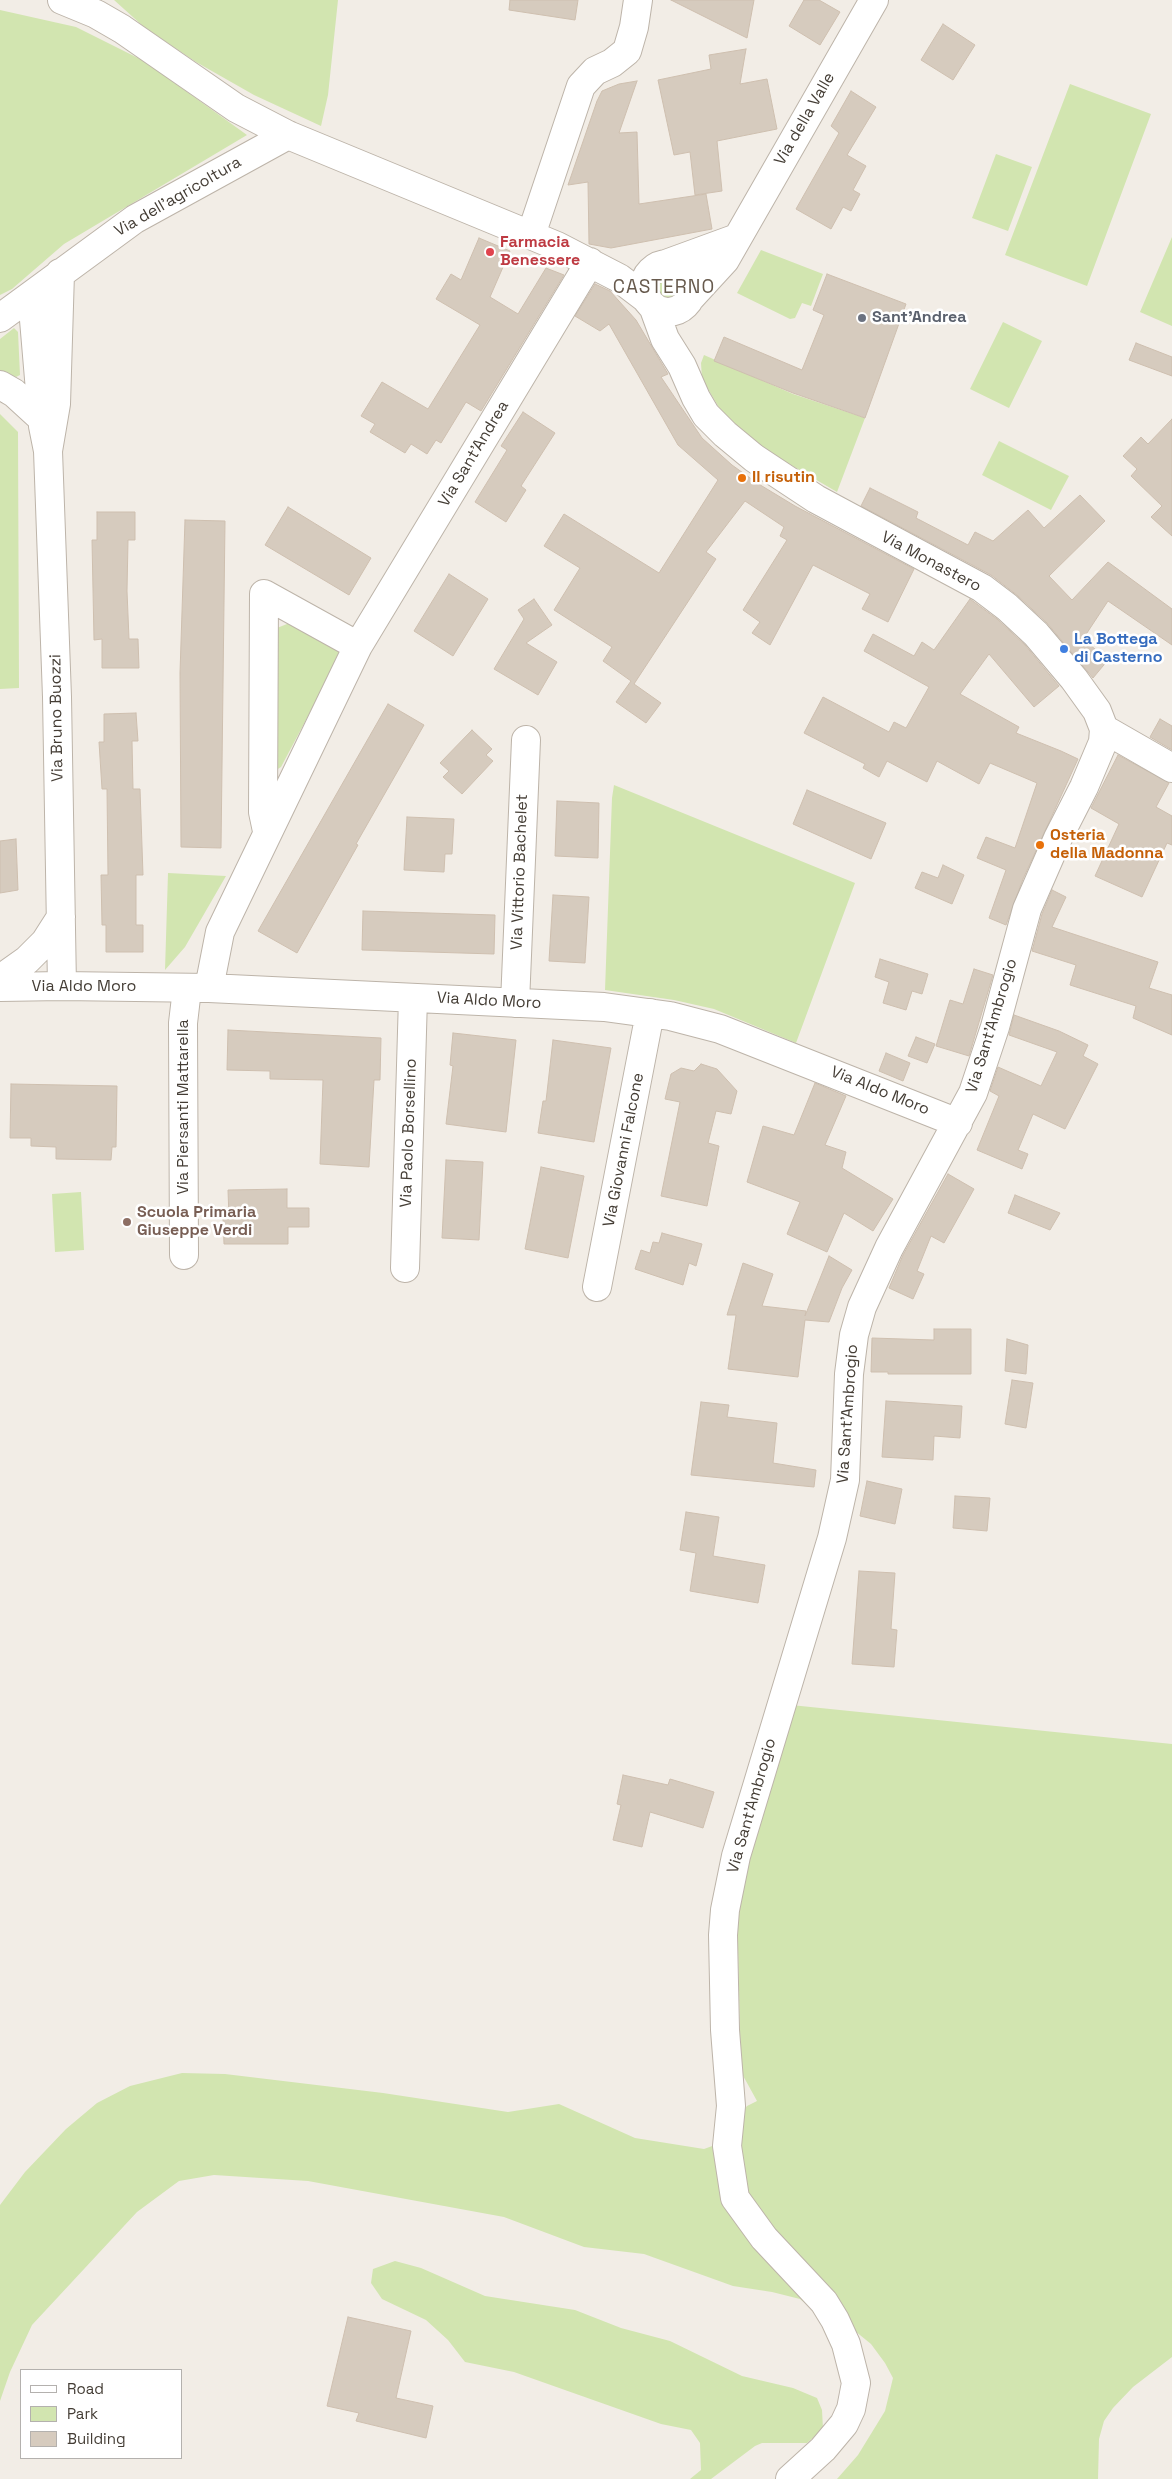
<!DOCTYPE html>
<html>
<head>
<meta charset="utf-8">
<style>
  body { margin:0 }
  #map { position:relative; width:1172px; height:2479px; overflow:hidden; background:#f2ede6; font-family:"Space Grotesk",sans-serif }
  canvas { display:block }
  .legend { position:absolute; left:20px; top:2369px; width:162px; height:90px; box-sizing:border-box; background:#fff; border:1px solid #b4b1ae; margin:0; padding:6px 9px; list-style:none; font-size:15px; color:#443d35 }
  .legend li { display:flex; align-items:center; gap:10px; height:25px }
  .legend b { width:25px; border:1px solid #b4b1ae }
</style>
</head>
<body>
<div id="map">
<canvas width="1172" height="2479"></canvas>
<ul class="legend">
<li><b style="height:6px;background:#fff"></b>Road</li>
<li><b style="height:14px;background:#d2e5b0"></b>Park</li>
<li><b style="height:14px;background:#d6cbbe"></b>Building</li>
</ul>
</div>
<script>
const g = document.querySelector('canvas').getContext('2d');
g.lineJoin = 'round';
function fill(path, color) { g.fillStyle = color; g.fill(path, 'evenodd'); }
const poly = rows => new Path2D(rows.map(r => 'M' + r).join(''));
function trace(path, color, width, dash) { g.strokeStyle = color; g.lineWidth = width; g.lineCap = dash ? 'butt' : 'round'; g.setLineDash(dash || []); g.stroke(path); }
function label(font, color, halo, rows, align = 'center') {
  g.font = font + ' "Space Grotesk",sans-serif'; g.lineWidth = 5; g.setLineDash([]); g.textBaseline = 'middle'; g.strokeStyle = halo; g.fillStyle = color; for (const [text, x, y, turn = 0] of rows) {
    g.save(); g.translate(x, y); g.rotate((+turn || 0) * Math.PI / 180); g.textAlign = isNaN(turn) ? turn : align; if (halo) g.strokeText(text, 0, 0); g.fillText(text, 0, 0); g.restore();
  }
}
fill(poly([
  [114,0,338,0,328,95,321,126,254,95,196,62,144,27],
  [0,10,76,27,144,61,247,135,64,244,12,289,0,295],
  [1070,84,1151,114,1087,286,1005,255],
  [996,154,1032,167,1008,231,972,218],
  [1172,237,1172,326,1140,312],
  [761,250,823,274,811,306,802,303,795,318,790,319,737,293],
  '655 288a14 14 0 1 1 28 0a14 14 0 1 1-28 0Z',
  [1003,322,1042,341,1009,408,970,389],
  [14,328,18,332,20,375,16,377,0,371,0,339],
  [704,355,793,394,865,418,837,492,755,444,738,429,721,411,702,379,701,363],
  [0,414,18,432,19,688,0,689],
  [999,441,1069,476,1051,510,982,475],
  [292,622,340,645,341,654,281,767,273,772,272,630],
  [614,785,855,883,796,1043,714,1009,674,1000,605,990,612,798],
  [168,873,226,876,185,947,165,970],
  [81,1192,84,1250,55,1252,52,1194],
  [791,1705,1172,1744,1172,2357,1133,2387,1113,2408,1104,2421,1099,2439,1098,2479,837,2479,858,2455,885,2411,893,2378,885,2363,871,2344,855,2331,815,2311,800,2299,772,2292,733,2286,644,2254,584,2247,504,2217,308,2181,214,2175,179,2181,137,2212,32,2325,10,2372,0,2401,0,2205,25,2172,66,2129,97,2103,130,2086,182,2073,225,2074,383,2093,508,2112,559,2104,635,2138,704,2149,715,2145,747,2106,757,2101,741,2072,737,1908],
  [395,2261,421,2268,485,2296,575,2310,621,2328,670,2341,742,2376,793,2388,817,2398,822,2410,823,2429,807,2443,762,2443,755,2446,711,2479,690,2479,701,2470,700,2443,691,2430,661,2424,514,2372,465,2362,448,2340,426,2320,382,2299,371,2283,373,2269]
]), '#d2e5b0');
const building = poly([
  [510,0,578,0,575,20,509,10,510,0],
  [671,0,754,0,747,38,671,0],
  [804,0,819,0,840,12,820,45,789,26,804,0],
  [943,24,975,45,953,80,921,60,943,24],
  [746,49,740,84,767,79,777,129,717,141,722,191,695,195,690,152,674,155,658,80,711,69,709,55,746,49],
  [637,81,619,133,637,132,639,204,706,194,712,229,611,248,589,244,588,182,568,185,597,101,602,91,619,84,637,81],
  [851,91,876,107,847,155,866,166,853,190,860,194,851,211,843,207,831,229,796,209,839,133,831,126,851,91],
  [479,238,510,251,490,297,518,314,546,268,564,275,481,411,466,402,441,443,436,440,427,454,411,444,405,453,370,432,375,424,361,416,382,382,428,409,480,325,436,299,451,274,461,280,479,238],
  [827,274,906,304,865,418,793,393,714,361,724,337,802,370,824,315,813,310,827,274],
  [595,284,610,291,636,320,668,374,661,377,702,438,732,465,757,483,795,506,914,569,888,622,862,609,870,594,813,565,770,645,752,633,760,622,743,610,787,540,780,536,784,527,745,501,706,552,716,559,634,684,661,703,646,723,616,702,631,681,603,661,612,647,554,610,580,568,544,546,564,514,659,573,718,480,678,445,609,324,600,331,575,316,595,284],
  [1136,343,1172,357,1172,376,1129,360,1136,343],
  [523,412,555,433,521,486,526,490,506,522,475,502,507,450,501,446,523,412],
  [1172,419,1172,536,1151,517,1162,506,1131,476,1137,469,1123,456,1141,437,1148,444,1172,419],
  [870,488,918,512,916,518,968,545,975,532,993,541,1028,510,1044,528,1080,495,1105,521,1049,576,1072,600,1108,562,1172,609,1172,645,1108,601,1083,639,1108,660,1093,678,1047,623,1018,596,991,575,861,506,870,488],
  [288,507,371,558,349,595,265,545,288,507],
  [97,512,135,512,135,540,128,540,127,591,129,639,138,639,139,668,102,668,102,639,94,640,92,540,97,540,97,512],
  [185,520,225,521,221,848,181,847,180,673,185,520],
  [449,574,488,599,453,656,414,631,449,574],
  [534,599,552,625,526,643,557,662,538,695,494,669,524,619,518,610,534,599],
  [970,599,997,619,1025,645,1059,686,1034,707,989,654,960,694,1019,727,1016,733,1061,751,1078,759,1023,879,1006,925,989,918,1006,870,977,858,986,837,1015,848,1037,783,990,763,979,784,937,761,927,782,887,761,879,777,863,768,865,764,804,733,823,697,889,732,894,722,906,728,929,687,864,651,873,634,914,656,922,642,934,650,970,599],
  [388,704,424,725,356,844,358,845,297,953,258,931,388,704],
  [136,713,138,741,132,741,133,789,140,789,143,875,136,875,136,925,143,925,143,952,106,952,106,925,102,925,101,875,108,875,107,789,102,789,99,742,104,742,104,714,136,713],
  [1160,719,1172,726,1172,750,1150,737,1160,719],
  [472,730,492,749,486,755,493,761,462,794,443,777,449,771,440,763,472,730],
  [1118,755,1169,783,1156,807,1172,816,1172,845,1167,843,1142,897,1095,876,1119,824,1091,808,1118,755],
  [807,790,886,823,871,859,793,824,807,790],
  [557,801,599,803,598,858,555,856,557,801],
  [407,817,454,819,452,854,445,854,444,872,404,870,407,817],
  [16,839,18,890,0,893,0,841,16,839],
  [943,865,964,875,952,904,915,888,922,872,938,878,943,865],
  [1052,890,1066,897,1052,927,1158,962,1149,988,1172,995,1172,1035,1133,1018,1136,1006,1070,985,1076,965,1032,951,1042,914,1052,890],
  [553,895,589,897,585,963,549,961,553,895],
  [363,911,495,915,494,954,362,950,363,911],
  [880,959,928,974,922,994,912,991,906,1010,883,1003,889,982,875,977,880,959],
  [974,969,993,975,969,1056,936,1046,950,1000,963,1004,974,969],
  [1014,1015,1059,1031,1088,1045,1083,1056,1098,1064,1065,1129,1033,1114,1018,1150,1028,1154,1022,1169,977,1150,999,1096,990,1091,998,1067,1041,1086,1057,1052,1009,1035,1014,1015],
  [228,1030,381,1038,380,1080,374,1080,369,1167,320,1164,323,1080,270,1079,270,1071,227,1070,228,1030],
  [453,1033,516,1040,506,1132,446,1124,453,1066,450,1065,453,1033],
  [916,1037,935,1044,927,1063,908,1056,916,1037],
  [553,1040,611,1048,594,1142,538,1133,543,1101,546,1101,553,1040],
  [886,1053,910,1063,903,1081,879,1071,886,1053],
  [701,1064,717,1069,737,1091,731,1114,716,1111,708,1143,719,1146,707,1206,661,1196,680,1102,665,1099,671,1074,681,1068,694,1071,701,1064],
  [815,1083,846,1096,825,1145,846,1152,842,1168,893,1199,873,1231,844,1213,827,1252,787,1234,800,1202,747,1182,763,1126,794,1135,815,1083],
  [11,1084,117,1086,116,1147,112,1147,111,1160,56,1159,56,1147,31,1146,31,1138,10,1138,11,1084],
  [446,1160,483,1162,479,1240,442,1238,446,1160],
  [541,1167,584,1176,568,1258,525,1249,541,1167],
  [948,1174,974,1189,944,1243,931,1236,917,1271,924,1274,913,1299,889,1288,903,1255,948,1174],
  [287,1189,287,1208,309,1208,309,1227,288,1227,288,1244,224,1244,223,1218,229,1218,228,1190,287,1189],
  [1015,1195,1060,1213,1050,1230,1008,1213,1015,1195],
  [662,1233,702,1244,696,1266,689,1263,683,1285,635,1269,641,1250,650,1253,653,1242,659,1243,662,1233],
  [829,1256,852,1270,842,1288,829,1322,805,1320,798,1377,728,1369,736,1315,727,1315,743,1263,773,1274,762,1306,806,1311,805,1316,829,1256],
  [934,1329,971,1329,971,1374,888,1374,888,1372,871,1372,872,1338,934,1340,934,1329],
  [1007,1339,1028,1345,1026,1374,1005,1371,1007,1339],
  [1012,1380,1033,1383,1026,1428,1005,1424,1012,1380],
  [886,1401,962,1406,960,1438,934,1436,933,1460,882,1457,886,1401],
  [701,1402,729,1405,727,1417,777,1423,773,1463,816,1470,814,1487,691,1475,701,1402],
  [867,1481,902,1489,895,1524,860,1516,867,1481],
  [955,1496,990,1498,987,1531,953,1528,955,1496],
  [686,1512,719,1517,713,1556,765,1565,758,1603,690,1591,696,1553,680,1550,686,1512],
  [859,1571,895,1573,891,1629,897,1630,894,1667,852,1664,859,1571],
  [623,1775,668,1785,670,1779,714,1792,703,1828,650,1812,642,1847,613,1840,621,1805,617,1804,623,1775],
  [348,2317,411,2331,396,2398,433,2406,426,2438,356,2421,359,2413,327,2406,348,2317]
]);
fill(building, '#d6cbbe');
trace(building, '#cebfaf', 1);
const minor = poly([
  [62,0,96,14,122,29,236,108,288,135,557,246,619,278,648,300],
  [531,235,581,86,595,71,612,63,627,51,634,27,638,0],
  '644 288a24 24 0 1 1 48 0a24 24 0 1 1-48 0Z',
  [663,265,737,238],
  [32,296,43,426,48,451,56,404,60,273],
  [691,297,725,260,874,0],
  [653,306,665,339,682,366,696,398,706,415,725,434,754,458,816,499,982,588,1007,607,1036,634,1074,679,1097,711,1104,729,1172,768],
  [0,318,135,219,288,135],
  [0,385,14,393,49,425],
  [48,451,57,697,62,986],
  [267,831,263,812,264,594,358,646],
  [0,979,27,960,45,942,61,917],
  [0,987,62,986,209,988,604,1007,670,1016,720,1029,958,1123],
  [209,988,220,932,358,646,590,262],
  [515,1003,526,740],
  [184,1255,183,1023,187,989],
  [405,1268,413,998],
  [597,1287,650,1013],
  [790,2479,823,2449,844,2424,851,2409,856,2383,846,2344,835,2320,824,2302,764,2238,735,2198,727,2146,731,2106,725,2030,723,1935,725,1910,736,1856,832,1538,845,1480,849,1374,854,1335,862,1307,889,1248,973,1093,995,1027,1027,909,1058,838,1084,787,1103,742,1104,729]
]);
trace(minor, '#bdb4a9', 30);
trace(minor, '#fff', 28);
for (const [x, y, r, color] of [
  [490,252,5,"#e0444e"],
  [862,318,5,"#6b7280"],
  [742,478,5,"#e8710a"],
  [1064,649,5,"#3f7fe0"],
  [1040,845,5,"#e8710a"],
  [127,1222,5,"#8d6e63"]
]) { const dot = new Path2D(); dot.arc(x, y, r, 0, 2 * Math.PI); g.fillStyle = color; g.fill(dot); trace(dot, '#fff', 2); }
label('16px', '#443d35', '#fff', [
  ["Via della Valle",805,119,-60],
  ["Via dell'agricoltura",178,197,-30],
  ["Via Sant'Andrea",474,454,-59],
  ["Via Monastero",931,562,28],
  ["Via Bruno Buozzi",57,718,-91],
  ["Via Vittorio Bachelet",520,872,-88],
  ["Via Aldo Moro",84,987],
  ["Via Aldo Moro",489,1001,3],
  ["Via Sant'Ambrogio",992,1026,-73],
  ["Via Aldo Moro",880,1091,22],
  ["Via Piersanti Mattarella",184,1107,-90],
  ["Via Paolo Borsellino",409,1133,-88],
  ["Via Giovanni Falcone",624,1150,-79],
  ["Via Sant'Ambrogio",848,1414,-86],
  ["Via Sant'Ambrogio",752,1806,-74]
]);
label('bold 16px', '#be3a42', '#fff', [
  ["Farmacia",500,243],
  ["Benessere",500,261]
], 'left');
label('bold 16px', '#5b616d', '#fff', [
  ["Sant'Andrea",872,318]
], 'left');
label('bold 16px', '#c56008', '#fff', [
  ["Il risutin",752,478],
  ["Osteria",1050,836],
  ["della Madonna",1050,854]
], 'left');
label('bold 16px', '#366cbe', '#fff', [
  ["La Bottega",1074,640],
  ["di Casterno",1074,658]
], 'left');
label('bold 16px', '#785e54', '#fff', [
  ["Scuola Primaria",137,1213],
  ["Giuseppe Verdi",137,1231]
], 'left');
g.letterSpacing = '1px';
label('19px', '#675a4d', '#fff', [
  ["CASTERNO",664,288]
]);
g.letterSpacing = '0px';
</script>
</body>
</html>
